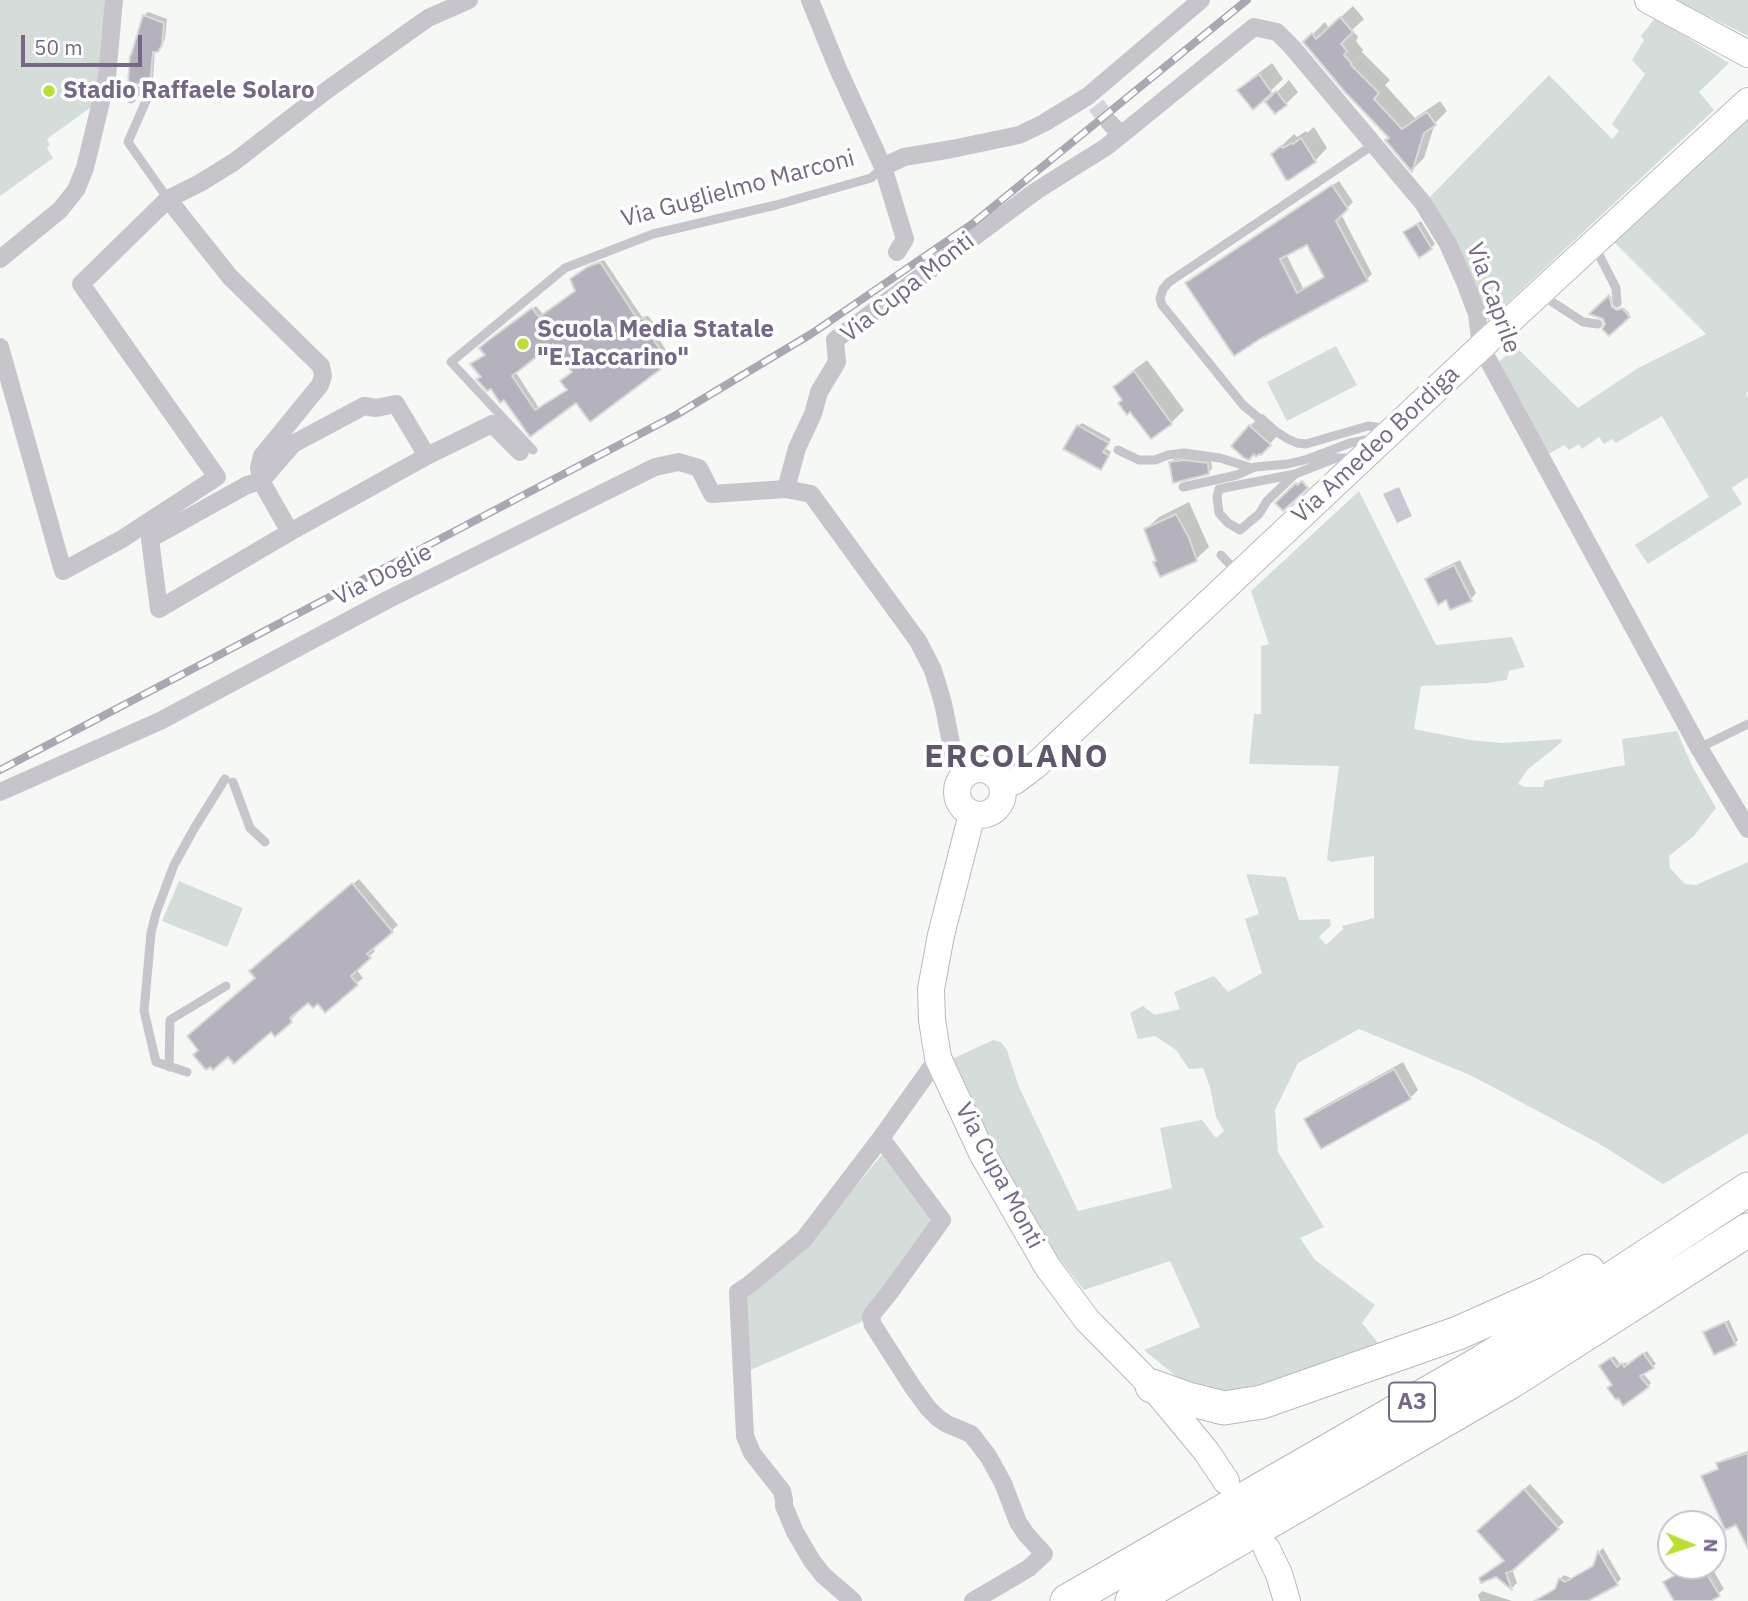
<!DOCTYPE html>
<html>
<head>
<meta charset="utf-8">
<style>
  body { margin:0 }
  #map { position:relative; width:1748px; height:1601px; overflow:hidden; background:#f6f8f6; font-family:"IBM Plex Sans",sans-serif }
  canvas { display:block }
  .north { position:absolute; left:1657px; top:1510px; width:70px; height:70px; box-sizing:border-box; background:#fff; border:2px solid #c8c3cf; border-radius:50%; rotate:92deg; font-size:19px; font-weight:700; line-height:28px; text-align:center; color:#756886 }
  .north::after { content:''; display:block; margin:auto; width:24px; height:32px; background:#bbdf2f; clip-path:polygon(50% 0,100% 100%,50% 72%,0 100%) }
  .scale { position:absolute; left:21px; top:35px; width:121px; height:32px; box-sizing:border-box; border:4px solid #756886; border-top:0; padding-left:9px; font-size:21px; line-height:24px; white-space:nowrap; color:#756886; -webkit-text-stroke:5px #fff; paint-order:stroke }
</style>
</head>
<body>
<div id="map">
<canvas width="1748" height="1601"></canvas>
<div class="north">N</div>
<div class="scale">50 m</div>
</div>
<script>
const g = document.querySelector('canvas').getContext('2d');
g.lineJoin = 'round';
function fill(path, color) { g.fillStyle = color; g.fill(path, 'evenodd'); }
const poly = rows => new Path2D(rows.map(r => 'M' + r).join(''));
function trace(path, color, width, dash) { g.strokeStyle = color; g.lineWidth = width; g.lineCap = dash ? 'butt' : 'round'; g.setLineDash(dash || []); g.stroke(path); }
function label(font, color, halo, rows, align = 'center') {
  g.font = font + ' "IBM Plex Sans",sans-serif'; g.lineWidth = 7; g.setLineDash([]); g.textBaseline = 'middle'; g.strokeStyle = halo; g.fillStyle = color; for (const [text, x, y, turn = 0] of rows) {
    g.save(); g.translate(x, y); g.rotate((+turn || 0) * Math.PI / 180); g.textAlign = isNaN(turn) ? turn : align; if (halo) g.strokeText(text, 0, 0); g.fillText(text, 0, 0); g.restore();
  }
}
fill(poly([
  [0,0,106,0,100,77,94,105,47,139,50,145,47,148,53,158,0,196],
  [1676,0,1748,0,1748,36],
  [1655,18,1729,63,1699,92,1714,110,1488,321,1468,271,1427,200,1549,75,1612,139,1619,131,1612,124,1645,74,1632,60,1644,40,1641,36],
  [1748,115,1748,392,1746,393,1748,398,1748,477,1732,488,1742,504,1648,564,1635,545,1709,497,1662,416,1616,443,1612,439,1604,444,1599,437,1582,449,1579,444,1569,450,1564,445,1547,455,1494,366,1516,347,1578,408,1638,368,1706,334,1614,242],
  [1336,346,1357,385,1287,421,1267,382],
  [1359,491,1436,645,1512,637,1525,667,1509,671,1507,680,1487,683,1421,686,1414,729,1470,740,1502,743,1562,739,1561,743,1527,770,1518,784,1525,787,1543,787,1545,780,1625,765,1622,739,1677,731,1692,766,1716,808,1694,836,1669,856,1670,868,1685,884,1696,885,1748,862,1748,1133,1663,1184,1598,1143,1470,1075,1359,1029,1298,1063,1275,1110,1278,1152,1324,1227,1300,1238,1315,1260,1375,1305,1362,1323,1383,1349,1248,1391,1223,1392,1204,1390,1177,1377,1144,1350,1200,1327,1170,1261,1084,1290,1020,1209,952,1059,993,1040,1001,1042,1007,1050,1019,1087,1078,1211,1172,1188,1160,1128,1202,1120,1216,1138,1224,1131,1216,1117,1210,1087,1203,1068,1189,1069,1176,1050,1155,1036,1138,1039,1130,1013,1143,1006,1155,1015,1180,1009,1174,992,1214,976,1228,992,1262,973,1245,919,1259,914,1246,874,1286,877,1299,920,1330,919,1331,925,1319,937,1326,945,1343,929,1342,926,1374,918,1374,856,1331,862,1327,859,1339,766,1249,764,1254,714,1261,714,1261,646,1269,644,1251,591],
  [179,881,243,908,227,947,162,921],
  [885,1151,933,1220,866,1320,746,1372,744,1298,811,1240]
]), '#d5ddda');
fill(poly([
  [1399,487,1412,516,1397,523,1383,494]
]), '#cac7d3');
fill(poly([
  [1353,6,1364,19,1352,30,1358,37,1356,41,1363,50,1362,52,1390,80,1385,85,1415,118,1440,101,1447,111,1435,123,1424,158,1412,170,1391,138,1305,42,1325,22,1329,28],
  [148,12,167,19,165,39,161,47,155,50,153,79,150,83,144,16],
  [1272,63,1283,79,1253,108,1239,90,1252,78],
  [1289,80,1298,92,1286,104,1267,102],
  [1314,127,1327,148,1315,161,1273,154,1294,134,1297,137,1306,131,1307,133],
  [1339,181,1353,202,1341,214,1372,274,1366,280,1259,337,1188,283,1194,277],
  [1308,243,1325,276,1303,288,1286,254],
  [1421,221,1435,244,1431,248,1409,229],
  [604,260,642,317,648,316,659,329,655,333,671,358,667,362,577,401,531,434,504,398,491,386,479,379,482,376,487,355,495,336,536,306,543,314,577,290,575,276,592,264],
  [554,342,573,372,568,390,539,408,515,371],
  [1611,296,1612,306,1619,310,1624,308,1630,314,1609,334,1604,318,1592,314],
  [1147,360,1184,410,1171,423,1124,399,1115,387,1127,375],
  [1263,414,1282,431,1261,453,1254,452,1250,426],
  [1082,423,1111,439,1105,448,1111,452,1104,464,1078,426],
  [1189,457,1211,460,1212,469,1209,472,1171,463,1174,459],
  [1189,502,1209,547,1196,559,1146,529,1159,517],
  [1460,560,1476,593,1471,599,1447,598,1427,579,1433,573],
  [359,879,398,925,372,948,375,951,356,969,363,978,357,983,325,1010,318,1002,309,1000,295,1012,297,1014,275,1034,257,978,258,965],
  [1403,1062,1418,1090,1410,1098,1306,1120,1315,1111],
  [1729,1320,1738,1340,1735,1343,1705,1333,1709,1329],
  [1647,1351,1656,1364,1643,1373,1651,1383,1648,1386,1614,1384,1604,1363,1614,1356,1621,1365,1626,1362,1628,1365],
  [1748,1451,1748,1545,1737,1523,1704,1476,1707,1473,1720,1468,1718,1464,1722,1460],
  [1530,1484,1564,1522,1512,1569,1517,1583,1512,1588,1496,1575,1506,1560,1485,1525],
  [1603,1548,1621,1579,1617,1583,1587,1601,1544,1601,1542,1598,1558,1587,1560,1579,1564,1575,1571,1578,1596,1564,1600,1551],
  [1690,1566,1711,1566,1724,1589,1718,1594,1707,1601,1676,1601,1666,1583,1672,1577],
  [1482,1591,1512,1601,1480,1601,1478,1595]
]), '#0003');
const building = poly([
  [143,15,164,23,162,45,158,52,153,52,150,85,128,83,130,55,131,55,143,15],
  [1340,17,1353,32,1341,44,1347,51,1344,55,1352,64,1351,65,1379,93,1374,99,1402,129,1427,112,1436,125,1424,133,1412,172,1385,140,1389,138,1345,92,1303,42,1312,33,1316,39,1340,17],
  [1259,74,1272,93,1253,110,1237,90,1259,74],
  [1276,91,1287,105,1275,114,1265,102,1276,91],
  [1301,138,1316,162,1289,180,1286,180,1271,154,1281,146,1283,148,1292,143,1293,144,1301,138],
  [1332,185,1348,209,1336,221,1368,281,1260,339,1234,356,1185,283,1332,185],
  [1307,245,1324,277,1297,293,1280,259,1307,245],
  [1417,224,1432,249,1419,258,1403,232,1417,224],
  [600,262,638,320,644,318,656,334,651,336,669,363,590,422,576,403,530,437,504,400,500,403,491,389,487,391,476,379,481,377,470,364,485,355,479,348,489,340,532,308,539,317,575,291,570,279,587,267,600,262],
  [553,344,572,372,560,381,567,390,535,410,512,376,553,344],
  [1609,295,1612,307,1617,310,1622,308,1630,317,1609,336,1602,329,1605,324,1603,319,1589,314,1609,295],
  [1134,371,1172,424,1151,439,1130,412,1127,415,1118,403,1122,400,1113,387,1134,371],
  [1077,425,1109,443,1103,452,1109,456,1101,470,1063,449,1077,425],
  [1249,425,1271,445,1261,455,1259,454,1256,457,1254,454,1249,460,1244,458,1231,446,1249,425],
  [1184,460,1208,463,1209,474,1173,483,1169,462,1184,460],
  [1302,481,1308,488,1283,511,1275,503,1296,483,1297,485,1302,481],
  [1176,514,1189,538,1197,561,1160,577,1153,562,1156,561,1144,529,1176,514],
  [1454,565,1472,601,1450,610,1446,600,1438,605,1425,579,1454,565],
  [352,883,393,932,367,954,371,958,351,976,358,985,325,1013,318,1004,313,1008,308,1003,290,1018,292,1022,275,1037,271,1032,234,1064,228,1057,213,1070,210,1067,206,1070,193,1055,198,1050,187,1036,255,978,249,971,352,883],
  [1394,1069,1411,1099,1321,1149,1304,1119,1394,1069],
  [1725,1322,1736,1345,1714,1355,1703,1332,1725,1322],
  [1643,1353,1654,1368,1640,1376,1649,1387,1623,1406,1618,1398,1616,1400,1607,1388,1612,1385,1599,1366,1610,1358,1617,1367,1622,1363,1624,1367,1643,1353],
  [1748,1453,1748,1549,1736,1525,1725,1530,1701,1476,1718,1469,1716,1463,1748,1453],
  [1524,1489,1559,1529,1512,1571,1506,1573,1512,1590,1496,1577,1481,1583,1479,1578,1504,1561,1477,1531,1524,1489],
  [1598,1551,1618,1585,1588,1601,1534,1601,1555,1589,1559,1578,1565,1582,1593,1566,1598,1551],
  [1691,1566,1702,1566,1720,1596,1711,1601,1674,1601,1663,1582,1691,1566]
]);
fill(building, '#b5b1bd');
trace(building, '#d8dad8', 2);
trace(poly([
  [1096,105,1109,122]
]), '#d6d4da', 18, [18, 9]);
const secondary = poly([
  [1648,0,1748,54],
  '957 792a23 23 0 1 1 46 0a23 23 0 1 1-46 0Z',
  [1002,785,1015,781,1036,765,1481,347,1748,101],
  [972,814,941,935,931,989,932,1020,938,1058,982,1153,1047,1266,1087,1320,1152,1386,1206,1451,1226,1481],
  [1267,1549,1279,1574,1287,1601]
]);
const highway = poly([
  [1152,1386,1188,1399,1224,1408,1262,1402,1458,1333,1548,1293,1588,1271],
  [1067,1601,1482,1362,1561,1312,1748,1189],
  [1132,1601,1512,1381,1748,1230]
]);
trace(secondary, '#bcb8c2', 28);
trace(highway, '#bab7bd', 35);
trace(poly([
  [131,99,136,90,149,94,128,142,168,199],
  [1373,145,1169,282,1163,289,1160,299,1162,305,1243,405,1272,429,1288,439,1297,443,1306,444,1368,426,1376,427,1385,431],
  [1594,245,1616,288,1617,303],
  [1540,294,1583,322,1598,324],
  [533,450,451,362,565,268,653,234,776,205,871,178,883,167],
  [1118,450,1139,460,1155,460,1168,455,1184,453,1220,458,1252,468],
  [1295,474,1267,501,1259,514,1240,530,1228,523,1219,513,1217,497,1219,489,1295,474,1336,458,1347,458,1352,461],
  [1183,487,1237,475,1255,467,1288,464,1308,459,1350,443,1371,439],
  [1221,555,1237,572],
  [1699,748,1748,724],
  [233,782,250,828,265,842],
  [169,1067,170,1020,226,986],
  [187,1072,156,1062,144,1011,151,933,156,913,174,865,195,827,225,779]
]), '#c7c4cb', 9);
trace(poly([
  [810,0,838,69,883,167,905,239,897,252],
  [1109,122,1121,135,1254,27,1277,32,1292,47,1423,203,1448,244,1465,282,1477,314,1481,347,1699,748,1748,829],
  [883,167,904,157,952,149,1019,135,1044,123,1088,96,1201,0],
  [168,199,230,277,321,366,323,376,320,385,262,456,259,467,261,481,290,532],
  [0,259,60,210,76,190,85,168,107,77,114,0],
  [0,347,63,571,122,539,217,477,81,284,168,199,200,183,234,162,327,90,428,18,469,0],
  [427,456,396,404,376,408,364,406,293,444,261,481,247,485,150,539,159,609,290,532,427,456,492,424,520,452],
  [786,489,797,448,813,414,819,392,837,362,835,340,1036,191,1106,147,1121,135],
  [0,792,160,721,387,600,655,467,679,462,699,468,712,494,786,489,811,494,918,641,933,670,943,703,955,763,963,776],
  [881,1138,942,1220,890,1292,873,1313,871,1317,873,1325,912,1386,928,1408,938,1418,947,1424,971,1434,988,1456,1003,1483,1018,1522,1026,1534,1044,1554,1029,1568,973,1601],
  [853,1601,823,1575,812,1561,795,1532,784,1506,784,1500,782,1491,752,1453,745,1436,738,1292,749,1285,804,1239,881,1138,938,1058]
]), '#c7c4cb', 18);
trace(secondary, '#fff', 26);
trace(highway, '#fff', 33);
const rail = poly([
  [0,770,676,415,811,334,972,224,1247,0]
]);
trace(rail, '#aba7b2', 8);
trace(rail, '#fff', 5, [16]);
for (const [x, y, r, color] of [
  [49,91,7,"#bbdf2f"],
  [523,344,7,"#bbdf2f"]
]) { const dot = new Path2D(); dot.arc(x, y, r, 0, 2 * Math.PI); g.fillStyle = color; g.fill(dot); trace(dot, '#fff', 2.5); }
for (const [x, y, w] of [
  [1412,1402,46]
]) { const box = new Path2D(); box.roundRect(x - w / 2, y - 19.5, w, 39, 5); g.fillStyle = '#fff'; g.fill(box); trace(box, '#756886', 2); }
label('bold 23px', '#756886', null, [
  ["A3",1412,1402]
]);
label('bold 24px', '#756886', '#fff', [
  ["Stadio Raffaele Solaro",63,91],
  ["Scuola Media Statale",537,330],
  ["\"E.Iaccarino\"",537,358]
], 'left');
label('24px', '#756886', '#fff', [
  ["Via Guglielmo Marconi",738,189,-15],
  ["Via Cupa Monti",908,288,-38],
  ["Via Caprile",1493,298,70],
  ["Via Amedeo Bordiga",1376,445,-43],
  ["Via Doglie",383,575,-27],
  ["Via Cupa Monti",999,1176,62]
]);
g.letterSpacing = '2px';
label('bold 32px', '#5f566b', '#fff', [
  ["ERCOLANO",1017,758]
]);
g.letterSpacing = '0px';
</script>
</body>
</html>
